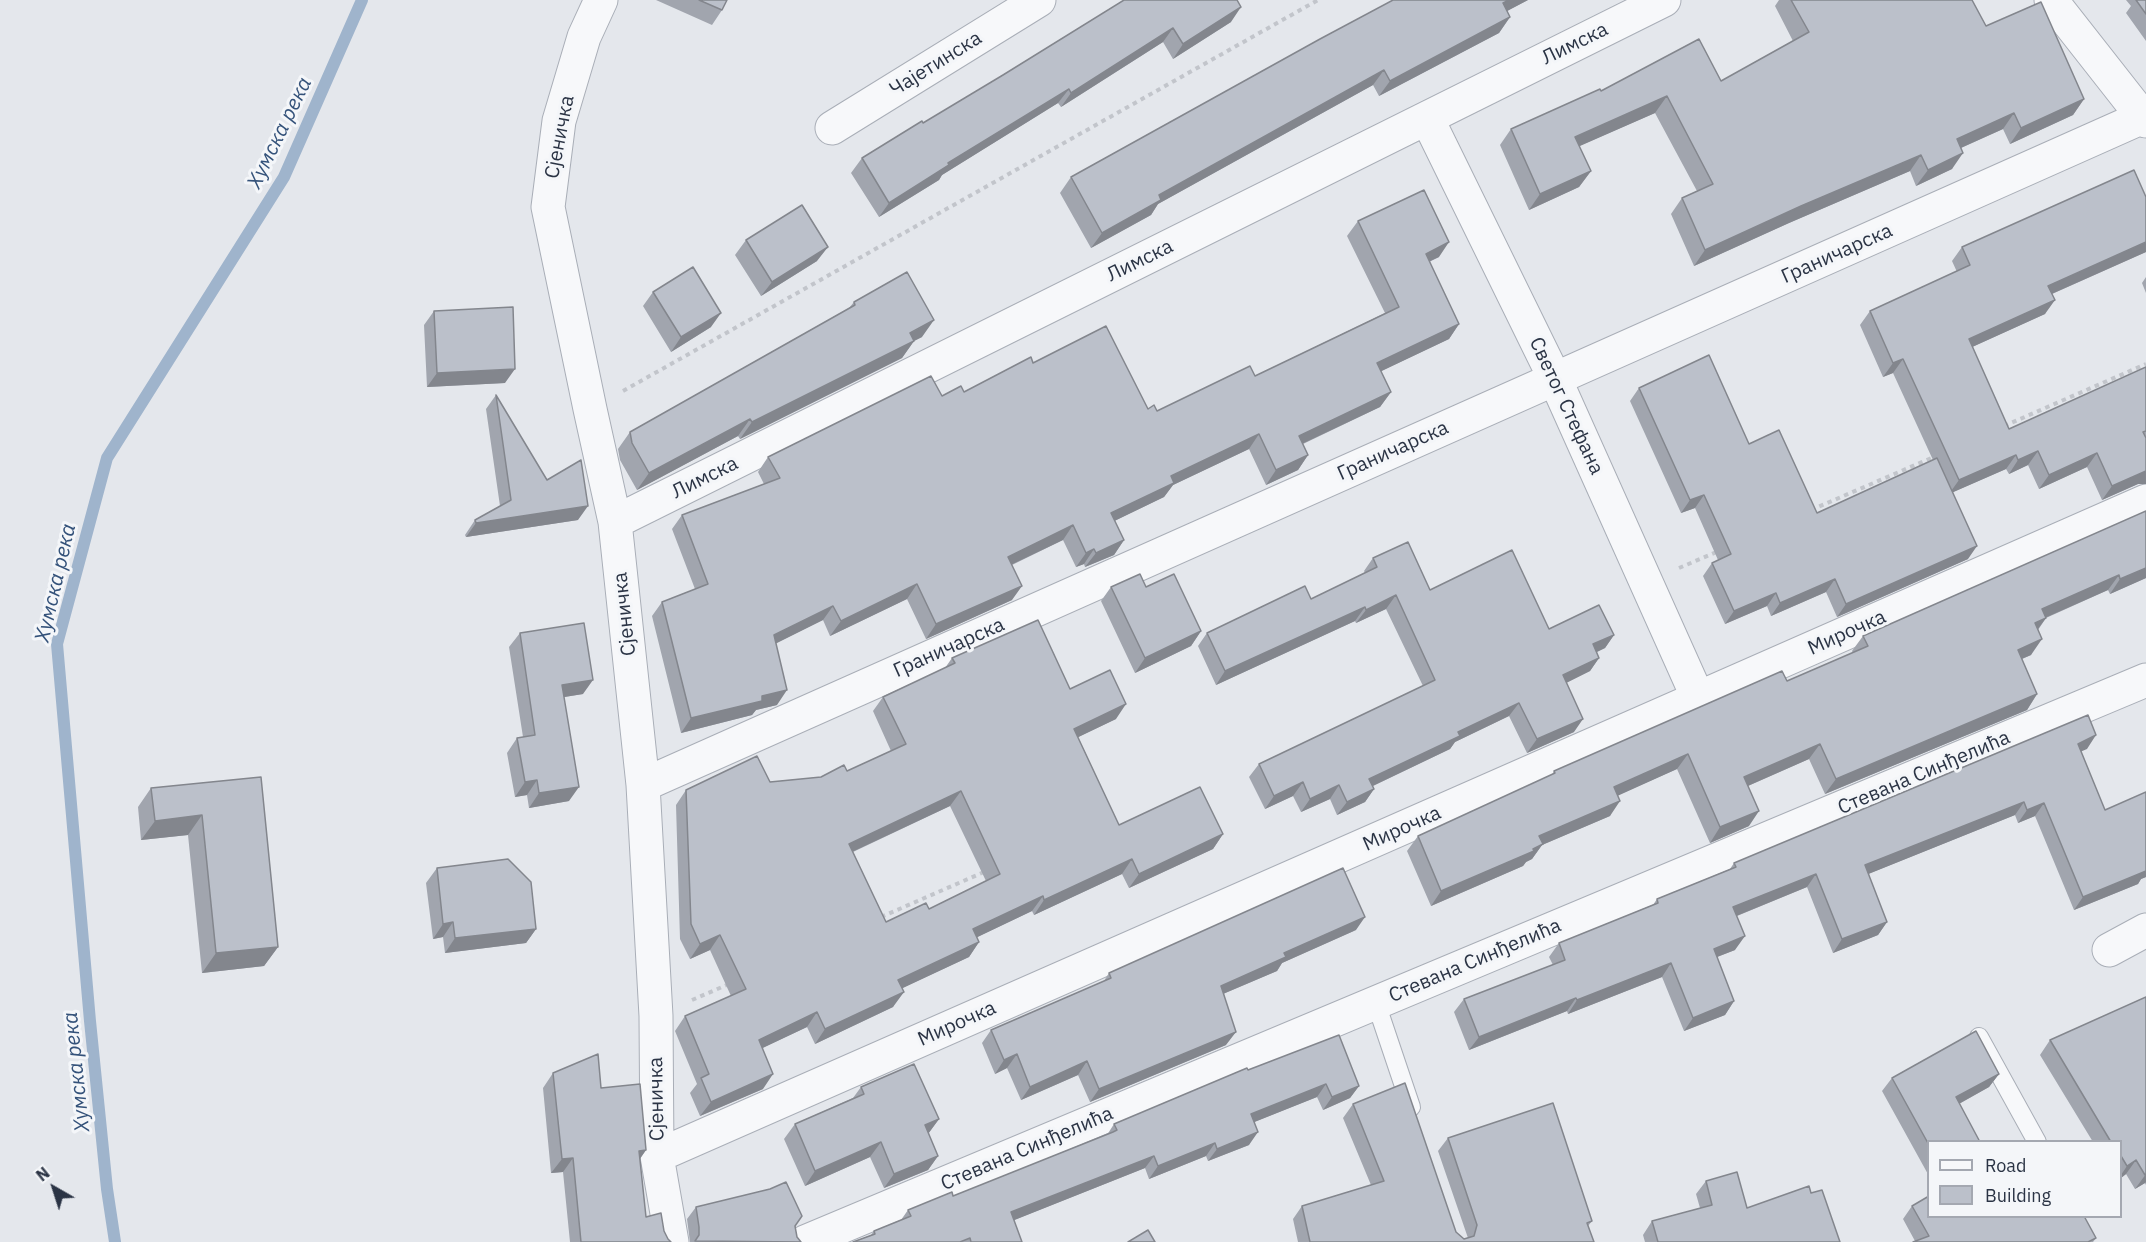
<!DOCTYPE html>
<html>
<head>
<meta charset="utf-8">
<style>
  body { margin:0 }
  #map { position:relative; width:2146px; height:1242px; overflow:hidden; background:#e4e7ec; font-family:"IBM Plex Sans",sans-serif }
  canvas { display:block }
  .legend { position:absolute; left:1927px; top:1140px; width:195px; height:78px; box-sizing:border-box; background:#f4f6f9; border:2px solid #a4a8b1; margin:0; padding:8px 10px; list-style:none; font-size:18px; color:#2b3445 }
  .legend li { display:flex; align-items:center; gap:12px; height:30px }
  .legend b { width:30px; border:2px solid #a4a8b1 }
  .north { position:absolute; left:24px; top:1158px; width:60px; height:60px; -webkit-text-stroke:4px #f4f6f9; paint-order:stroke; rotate:321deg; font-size:16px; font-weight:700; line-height:24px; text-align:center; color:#2b3445 }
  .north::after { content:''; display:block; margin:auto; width:21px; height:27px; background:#2b3445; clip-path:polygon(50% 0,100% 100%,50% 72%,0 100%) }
</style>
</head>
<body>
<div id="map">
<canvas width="2146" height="1242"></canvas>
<ul class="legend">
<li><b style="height:8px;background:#f7f8fa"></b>Road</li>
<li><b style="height:16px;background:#bbc0ca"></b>Building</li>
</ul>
<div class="north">N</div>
</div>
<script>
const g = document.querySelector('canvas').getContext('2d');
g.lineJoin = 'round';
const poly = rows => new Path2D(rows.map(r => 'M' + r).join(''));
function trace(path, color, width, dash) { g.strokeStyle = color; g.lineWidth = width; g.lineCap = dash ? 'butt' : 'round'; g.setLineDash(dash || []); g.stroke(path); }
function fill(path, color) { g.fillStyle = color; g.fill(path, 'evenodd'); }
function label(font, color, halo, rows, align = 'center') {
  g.font = font + ' "IBM Plex Sans",sans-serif'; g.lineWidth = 6; g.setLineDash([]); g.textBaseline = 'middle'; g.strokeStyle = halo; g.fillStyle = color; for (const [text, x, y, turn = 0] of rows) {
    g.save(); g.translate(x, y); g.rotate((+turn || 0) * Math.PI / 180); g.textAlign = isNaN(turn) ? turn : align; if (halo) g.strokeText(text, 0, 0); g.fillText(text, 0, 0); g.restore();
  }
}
trace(poly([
  [115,1242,107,1189,90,1021,57,644,107,458,284,177,362,0]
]), '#9fb4cc', 12);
const service = poly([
  [1376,1003,1411,1107],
  [1979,1037,2037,1142]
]);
const minor = poly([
  [601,0,584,37,559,121,548,207,590,409,615,522,643,785,656,1016,657,1156,672,1242],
  [2051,0,2146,121],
  [1427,118,1555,379,1698,698],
  [832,128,1039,0],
  [615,522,1664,0],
  [643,785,2143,117],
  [2109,950,2146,930],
  [657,1156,2146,501],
  [805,1242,2146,680]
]);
trace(service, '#a9aeb7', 20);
trace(minor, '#a9aeb7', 35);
trace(poly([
  [623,391,1318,0],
  [2004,426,2146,364],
  [1811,510,1936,456],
  [1679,568,1719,551],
  [881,917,984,872],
  [692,1000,729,984]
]), '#c2c5cb', 4, [4.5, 4.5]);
trace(service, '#f7f8fa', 18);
trace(minor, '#f7f8fa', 33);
fill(poly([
  [656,0,727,0,722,10,712,25],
  [1124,0,1231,22,1173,59,1163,42,1061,107,1058,103,942,175,939,180,879,217,851,173,862,158,923,123,1003,75],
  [1393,0,1528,0,1507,11,1510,17,1499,33,1379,96,1373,85,1158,204,1151,215,1091,248,1060,193,1071,177],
  [1779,0,1972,0,1986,26,2084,99,2073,115,2010,144,2003,129,1961,148,1952,169,1916,186,1910,171,1789,223,1694,266,1671,214,1682,198,1697,191,1655,113,1579,146,1591,171,1579,187,1529,210,1500,145,1511,129,1601,91,1721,81,1793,41,1775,6],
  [2126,0,2146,0,2146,41,2126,13,2131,6],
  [1358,221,1439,257,1429,262,1459,324,1449,339,1381,371,1391,392,1380,407,1303,444,1308,455,1298,470,1266,485,1249,449,1173,485,1164,497,1114,521,1124,540,1114,555,1085,567,1084,564,1076,567,1063,540,1012,565,1012,600,926,639,907,599,830,636,823,620,776,643,777,705,756,710,752,715,681,733,652,616,662,602,695,589,672,529,682,515,764,484,758,472,768,457,942,396,964,392,1033,363,1148,409,1157,411,1255,376,1385,313,1347,236],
  [746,240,817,261,761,296,735,255],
  [1962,247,2146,252,2052,294,2045,314,1972,347,2009,429,2146,367,2146,484,2138,484,2102,500,2087,467,2039,489,2028,465,2009,474,2006,469,1953,492,1968,559,1837,617,1826,592,1771,616,1767,606,1725,624,1703,576,1712,563,1718,560,1695,508,1681,513,1630,401,1639,388,1749,444,1817,513,1933,460,1893,373,1883,377,1860,325,1870,311,1957,272,1952,261],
  [2146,277,2146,293,2142,283],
  [653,292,711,327,671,352,643,306],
  [854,302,922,337,914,341,902,358,740,439,738,436,637,490,620,460,618,449,630,432,849,308],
  [434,311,505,383,427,387,424,325],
  [496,395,547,480,578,520,466,537,465,535,475,520,500,506,486,409],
  [2146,511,2146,578,2110,594,2108,590,2046,618,2038,630,2031,655,2022,659,2037,694,2027,710,1825,794,1809,759,1748,786,1749,826,1710,843,1677,769,1618,795,1610,816,1542,845,1532,859,1526,862,1523,866,1431,906,1407,851,1418,836,1552,775,1554,771,1787,681,1853,653,1852,651,1863,636],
  [1373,558,1430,590,1549,629,1614,635,1605,648,1597,652,1599,658,1590,671,1566,683,1574,732,1527,753,1509,716,1455,742,1450,749,1373,786,1374,789,1365,802,1337,815,1330,799,1301,812,1293,796,1265,809,1249,777,1259,764,1423,686,1386,609,1356,623,1355,621,1216,685,1198,646,1207,633,1311,599,1365,573,1364,571],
  [1111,587,1146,587,1201,631,1191,646,1135,673,1101,601],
  [520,633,583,694,564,697,569,801,529,808,527,795,515,797,507,753,517,738,523,737,509,647],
  [952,658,1070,689,1116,719,1078,737,1119,825,1223,834,1213,849,1129,888,1122,874,1034,915,1032,911,977,937,979,942,969,957,902,988,893,1007,815,1044,807,1027,762,1048,763,1089,700,1116,690,1093,697,1084,675,1031,685,1016,731,996,710,950,690,959,680,939,676,805,686,790,821,777,847,771,891,751,873,711,883,697,945,668],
  [950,806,986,881,929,909,886,922,853,852],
  [2087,749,2081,751,2105,810,2146,792,2146,877,2141,879,2138,884,2074,910,2035,816,2018,823,2015,815,1868,874,1887,922,1878,935,1833,953,1807,887,1737,916,1735,950,1717,957,1734,1001,1725,1015,1684,1031,1662,977,1568,1014,1567,1011,1469,1050,1454,1012,1464,999,1553,965,1549,957,1559,943,1653,905,1657,899,1730,869,1734,863],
  [261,777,278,947,264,966,202,973,188,835,141,840,138,807,151,788],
  [437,868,536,929,526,943,445,953,443,937,433,939,426,883],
  [1356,930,1282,963,1277,971,1223,994,1226,1045,1090,1102,1078,1075,1021,1100,1007,1068,995,1074,982,1043,991,1030,1104,981,1109,973],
  [2146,997,2146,1185,2145,1183,2135,1189,2126,1174,2121,1178,2121,1142,2093,1142,2040,1055,2050,1040],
  [1248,1070,1359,1086,1350,1098,1323,1110,1317,1097,1254,1122,1249,1145,1208,1161,1206,1156,1149,1179,1145,1168,1014,1220,1022,1242,853,1242,871,1235,874,1231,901,1220,908,1210,953,1196,1107,1135,1114,1124],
  [553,1073,601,1088,646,1150,640,1159,646,1217,664,1231,668,1239,671,1242,570,1242,563,1172,551,1173,543,1088],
  [1999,1074,1989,1087,1959,1104,1929,1142,1929,1176,1882,1091,1892,1078],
  [861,1087,939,1119,928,1134,938,1156,928,1170,884,1188,870,1157,805,1186,784,1139,795,1124,853,1098],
  [1353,1104,1456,1232,1464,1239,1468,1238,1438,1151,1448,1138,1592,1221,1588,1226,1594,1242,1298,1242,1293,1219,1302,1206,1371,1185,1343,1118],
  [1706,1181,1747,1208,1811,1193,1840,1242,1645,1242,1643,1235,1652,1221,1700,1208,1696,1194],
  [1912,1206,2096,1238,2093,1242,1913,1242,1915,1241,1903,1219],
  [696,1207,795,1226,797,1237,801,1242,690,1242,687,1219]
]), '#a1a5ae');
fill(poly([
  [1509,0,1528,0,1492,19,1503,3],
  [1241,7,1231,22,1173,59,1183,44],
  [1510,17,1499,33,1379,96,1390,81],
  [1173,28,1163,42,1061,107,1071,93],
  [1384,70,1373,85,1158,204,1151,215,1091,248,1102,233,1159,195],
  [1069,89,1058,103,942,175,939,180,879,217,889,203,948,163],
  [1667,96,1655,113,1564,153,1575,137],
  [2084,99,2073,115,2010,144,2021,128],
  [2014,113,2003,129,1945,155,1957,139],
  [1963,153,1952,169,1916,186,1928,170],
  [1921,155,1910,171,1789,223,1694,266,1705,250,1801,206],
  [1591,171,1579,187,1529,210,1540,194],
  [1449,242,1439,257,1415,268,1426,254],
  [2146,242,2146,252,2038,300,2048,286],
  [828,247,817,261,761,296,772,282],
  [2055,300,2045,314,1959,353,1969,339],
  [721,313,711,327,671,352,681,337],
  [934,320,922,337,914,341,902,358,740,439,752,422],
  [1459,324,1449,339,1367,378,1377,363],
  [1903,359,1893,373,1883,377,1893,363],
  [515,369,505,383,427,387,437,373],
  [1391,392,1380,407,1289,450,1299,436],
  [750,419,738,436,637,490,649,473],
  [1259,434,1249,449,1173,485,1164,497,1100,528,1111,513,1171,476],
  [2038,451,2028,465,2009,474,2018,460],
  [2097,453,2087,467,2039,489,2049,475],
  [1308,455,1298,470,1266,485,1276,470],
  [2016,455,2006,469,1949,494,1959,480],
  [2146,471,2146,484,2138,484,2102,500,2112,486],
  [1704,495,1695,508,1681,513,1690,500],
  [588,506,578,520,466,537,476,523],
  [1073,525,1063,540,998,571,1008,557],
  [1124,540,1114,555,1085,567,1096,553],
  [1977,546,1968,559,1837,617,1846,604],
  [1094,549,1084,564,1076,567,1086,553],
  [2146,568,2146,578,2110,594,2120,579],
  [2119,575,2108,590,2031,624,2042,609],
  [1835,579,1826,592,1771,616,1780,603],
  [917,584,907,599,830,636,841,621],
  [1022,586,1012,600,926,639,936,624],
  [1776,593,1767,606,1725,624,1734,611],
  [1396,595,1386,609,1356,623,1366,610],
  [833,606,823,620,763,650,774,635],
  [1365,607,1355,621,1216,685,1225,671],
  [2046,618,2035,633,2035,623],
  [1201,631,1191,646,1135,673,1145,658],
  [1614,635,1605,648,1584,658,1593,644],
  [2042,639,2031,655,2007,665,2018,650],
  [1599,658,1590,671,1554,689,1563,675],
  [593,680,583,694,552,699,562,685],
  [787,690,777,705,756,710,752,715,681,733,691,718,762,696],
  [2037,694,2027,710,1825,794,1836,779],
  [1519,703,1509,716,1455,742,1450,749,1360,792,1369,779,1458,732],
  [1126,704,1116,719,1064,744,1074,729],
  [1583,719,1574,732,1527,753,1537,739],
  [2096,735,2087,749,2068,757,2078,744],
  [1820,744,1809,759,1734,792,1744,777],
  [1688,754,1677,769,1604,802,1614,787],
  [537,780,527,795,515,797,525,782],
  [1303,782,1293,796,1265,809,1274,796],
  [1339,785,1330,799,1301,812,1310,799],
  [579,787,569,801,529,808,539,793],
  [1374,789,1365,802,1337,815,1347,802],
  [961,791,950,806,839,858,849,844],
  [1620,801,1610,816,1542,845,1532,859,1526,862,1523,866,1431,906,1441,891,1539,836],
  [2024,802,2015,815,1856,879,1865,865],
  [2044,803,2035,816,2018,823,2027,810],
  [1759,811,1749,826,1710,843,1720,827],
  [202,815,188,835,141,840,155,821],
  [1223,834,1213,849,1129,888,1139,874],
  [1132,859,1122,874,1034,915,1044,900],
  [2146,868,2146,877,2141,879,2138,884,2074,910,2083,897],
  [1816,874,1807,887,1724,921,1733,907],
  [1043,896,1032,911,963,944,973,929],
  [1365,917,1356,930,1282,963,1277,971,1211,999,1221,986,1284,953],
  [453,922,443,937,433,939,443,924],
  [1887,922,1878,935,1833,953,1842,939],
  [536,929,526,943,445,953,455,938],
  [720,935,710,950,690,959,700,944],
  [1745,936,1735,950,1704,962,1714,949],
  [979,942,969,957,888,995,898,980],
  [278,947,264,966,202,973,216,953],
  [1671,963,1662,977,1568,1014,1577,1000],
  [904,992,893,1007,815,1044,825,1029],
  [1576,998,1567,1011,1469,1050,1479,1037],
  [1734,1001,1725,1015,1684,1031,1693,1018],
  [817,1012,807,1027,748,1055,759,1040],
  [1236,1032,1226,1045,1090,1102,1099,1089],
  [1017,1054,1007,1068,995,1074,1004,1060],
  [1087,1061,1078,1075,1021,1100,1030,1087],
  [773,1074,763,1089,700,1116,711,1102],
  [1999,1074,1989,1087,1946,1111,1956,1097],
  [1326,1084,1317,1097,1242,1127,1251,1114],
  [1359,1086,1350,1098,1323,1110,1332,1097],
  [939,1119,928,1134,925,1125],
  [1258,1132,1249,1145,1208,1161,1217,1149],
  [881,1142,870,1157,805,1186,815,1171],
  [1215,1143,1206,1156,1149,1179,1158,1166],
  [646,1150,636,1164,639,1151],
  [938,1156,928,1170,884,1188,894,1174],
  [1154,1156,1145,1168,1002,1225,1011,1212],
  [573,1158,563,1172,551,1173,562,1159],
  [2136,1160,2126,1174,2121,1178,2121,1175,2127,1166],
  [2146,1174,2146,1182,2145,1183,2135,1189]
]), '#83868d');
const building = poly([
  [699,0,727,0,722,10,699,0],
  [1124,0,1237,0,1241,7,1183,44,1173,28,1071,93,1069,89,948,163,949,165,889,203,862,158,922,121,923,123,1003,75,1124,0],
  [1393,0,1509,0,1503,3,1510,17,1390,81,1384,70,1159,195,1161,200,1102,233,1071,177,1320,39,1393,0],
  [1791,0,1972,0,1986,26,2041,2,2084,99,2021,128,2014,113,1957,139,1963,153,1928,170,1921,155,1801,206,1705,250,1682,198,1713,184,1667,96,1575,137,1591,171,1540,194,1511,129,1600,89,1601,91,1699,39,1721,81,1809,32,1791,0],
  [2136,0,2146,0,2146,14,2136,0],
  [2134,170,2146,197,2146,242,2048,286,2055,300,1969,339,2009,429,2146,367,2146,431,2143,432,2146,438,2146,471,2112,486,2097,453,2049,475,2038,451,2018,460,2016,455,1959,480,1903,359,1893,363,1870,311,1970,265,1962,247,2134,170],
  [1424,190,1449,242,1426,254,1459,324,1377,363,1391,392,1299,436,1308,455,1276,470,1259,434,1171,476,1174,483,1111,513,1124,540,1096,553,1094,549,1086,553,1073,525,1008,557,1022,586,936,624,917,584,841,621,833,606,774,635,787,690,762,696,762,701,691,718,662,602,708,584,682,515,780,478,768,457,931,376,942,396,961,386,964,392,1031,357,1033,363,1106,326,1148,409,1154,405,1157,411,1250,366,1255,376,1399,307,1358,221,1424,190],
  [802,205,828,247,772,282,746,240,802,205],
  [693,267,721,313,681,337,653,292,693,267],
  [907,272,934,320,910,333,914,341,752,422,750,419,649,473,632,443,630,432,855,305,854,302,907,272],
  [513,307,515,369,437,373,434,311,513,307],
  [1709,355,1749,444,1779,430,1817,513,1937,458,1977,546,1846,604,1835,579,1780,603,1776,593,1734,611,1712,563,1731,554,1704,495,1690,500,1639,388,1709,355],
  [496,395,547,480,581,460,588,506,476,523,475,520,511,500,496,395],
  [2146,511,2146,568,2120,579,2119,575,2042,609,2046,618,2035,623,2042,639,2018,650,2037,694,1836,779,1820,744,1744,777,1759,811,1720,827,1688,754,1614,787,1620,801,1539,836,1543,844,1533,849,1534,851,1441,891,1418,836,1555,773,1554,771,1782,671,1787,681,1868,646,1863,636,2146,511],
  [1408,542,1430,590,1512,550,1549,629,1599,605,1614,635,1593,644,1599,658,1563,675,1583,719,1537,739,1519,703,1458,732,1460,736,1369,779,1374,789,1347,802,1339,785,1310,799,1303,782,1274,796,1259,764,1435,680,1396,595,1366,610,1365,607,1225,671,1207,633,1305,586,1311,599,1377,567,1373,558,1408,542],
  [1140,574,1146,587,1174,574,1201,631,1145,658,1111,587,1140,574],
  [1038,620,1070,689,1110,670,1126,704,1074,729,1119,825,1200,787,1223,834,1139,874,1132,859,1044,900,1043,896,973,929,979,942,898,980,904,992,825,1029,817,1012,759,1040,773,1074,711,1102,701,1078,709,1074,685,1016,746,989,720,935,700,944,691,924,686,790,757,756,770,782,821,777,844,765,847,771,906,744,883,697,955,663,952,658,1038,620],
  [961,791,1000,874,929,909,926,903,886,922,849,844,961,791],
  [584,623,593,680,562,685,579,787,539,793,537,780,525,782,517,738,535,735,520,633,584,623],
  [2088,715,2096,735,2078,744,2105,810,2146,792,2146,871,2083,897,2044,803,2027,810,2024,802,1865,865,1887,922,1842,939,1816,874,1733,907,1745,936,1714,949,1734,1001,1693,1018,1671,963,1577,1000,1576,998,1479,1037,1464,999,1565,960,1559,943,1658,903,1657,899,1736,867,1734,863,2088,715],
  [261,777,278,947,216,953,202,815,155,821,151,788,261,777],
  [508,859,531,882,536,929,455,938,453,922,443,924,437,868,508,859],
  [1343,868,1365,917,1284,953,1286,957,1221,986,1236,1032,1099,1089,1087,1061,1030,1087,1017,1054,1004,1060,991,1030,1111,978,1109,973,1343,868],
  [2146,997,2146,1174,2145,1175,2136,1160,2127,1166,2121,1156,2121,1142,2111,1142,2050,1040,2146,997],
  [1976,1031,1999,1074,1956,1097,1980,1142,1929,1142,1929,1145,1892,1078,1976,1031],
  [1339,1035,1359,1086,1332,1097,1326,1084,1251,1114,1258,1132,1217,1149,1215,1143,1158,1166,1154,1156,1011,1212,1022,1242,971,1242,970,1238,960,1242,853,1242,875,1234,874,1231,911,1216,908,1210,952,1192,953,1196,1113,1132,1117,1130,1114,1124,1247,1068,1248,1070,1339,1035],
  [598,1054,601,1088,640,1084,646,1150,639,1151,646,1217,661,1213,664,1231,668,1239,671,1242,581,1242,573,1158,562,1159,553,1073,598,1054],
  [914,1064,939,1119,925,1125,938,1156,894,1174,881,1142,815,1171,795,1124,864,1094,861,1087,914,1064],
  [1405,1083,1456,1232,1464,1239,1474,1236,1477,1225,1448,1138,1553,1103,1592,1221,1587,1223,1594,1242,1310,1242,1302,1206,1384,1181,1353,1104,1405,1083],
  [1737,1172,1747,1208,1809,1186,1811,1193,1822,1190,1840,1242,1658,1242,1652,1221,1712,1205,1706,1181,1737,1172],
  [786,1182,802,1216,795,1226,797,1237,801,1242,695,1241,699,1235,699,1227,696,1207,770,1189,786,1182],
  [1929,1196,1929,1216,2084,1216,2096,1238,2088,1242,1913,1242,1929,1236,1912,1206,1929,1196],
  [1148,1230,1155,1242,1128,1242,1148,1230]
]);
fill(building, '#bbc0ca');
trace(building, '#83868d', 1.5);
label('20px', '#2b3445', '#f4f6f9', [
  ["Лимска",1575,44,-26],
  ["Чајетинска",936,64,-32],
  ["Сјеничка",560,137,-79],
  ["Граничарска",1837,254,-24],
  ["Лимска",1140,261,-26],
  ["Светог Стефана",1566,406,65],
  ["Граничарска",1393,451,-24],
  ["Лимска",705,478,-26],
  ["Сјеничка",625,614,-96],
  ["Мирочка",1847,633,-24],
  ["Граничарска",949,648,-24],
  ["Стевана Синђелића",1924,773,-23],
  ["Мирочка",1402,829,-24],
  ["Стевана Синђелића",1475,961,-23],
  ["Мирочка",957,1024,-24],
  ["Сјеничка",657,1099,-91],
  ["Стевана Синђелића",1027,1149,-23]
]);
label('italic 21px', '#34527a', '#f4f6f9', [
  ["Хумска река",280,133,-64],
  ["Хумска река",56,583,-77],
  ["Хумска река",77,1072,-96]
]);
</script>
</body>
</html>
